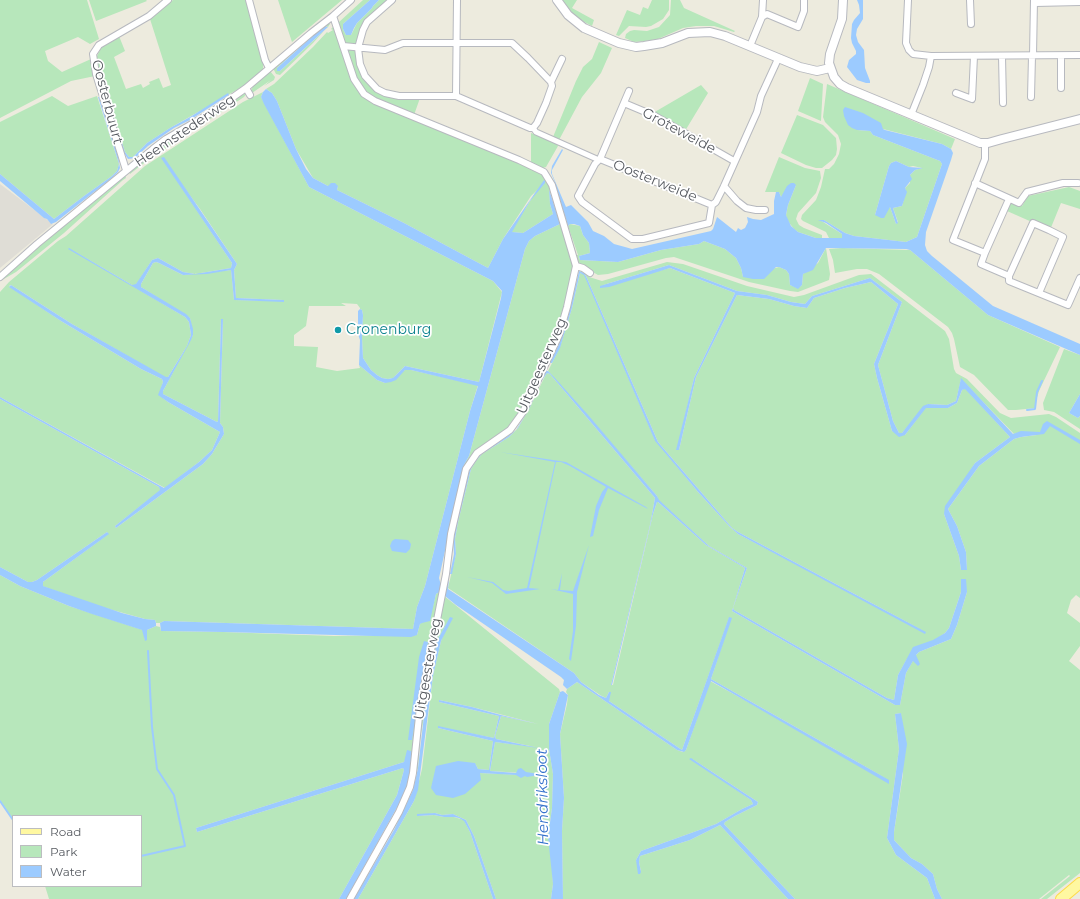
<!DOCTYPE html>
<html>
<head>
<meta charset="utf-8">
<style>
  body { margin:0 }
  #map { position:relative; width:1080px; height:899px; overflow:hidden; background:#edebde; font-family:Montserrat,sans-serif }
  canvas { display:block }
  .legend { position:absolute; left:12px; top:815px; width:130px; height:72px; box-sizing:border-box; background:#fff; border:1px solid #bcbdc0; margin:0; padding:5px 7px; list-style:none; font-size:12px; color:#575b61 }
  .legend li { display:flex; align-items:center; gap:8px; height:20px }
  .legend b { width:20px; border:1px solid #bcbdc0 }
</style>
</head>
<body>
<div id="map">
<canvas width="1080" height="899"></canvas>
<ul class="legend">
<li><b style="height:5px;background:#fff8a1"></b>Road</li>
<li><b style="height:11px;background:#b7e7bb"></b>Park</li>
<li><b style="height:11px;background:#9ccbff"></b>Water</li>
</ul>
</div>
<script>
const g = document.querySelector('canvas').getContext('2d');
g.lineJoin = 'round';
function fill(path, color) { g.fillStyle = color; g.fill(path, 'evenodd'); }
const poly = rows => new Path2D(rows.map(r => 'M' + r).join(''));
function trace(path, color, width, dash) { g.strokeStyle = color; g.lineWidth = width; g.lineCap = dash ? 'butt' : 'round'; g.setLineDash(dash || []); g.stroke(path); }
function label(font, color, halo, rows, align = 'center') {
  g.font = font + ' Montserrat,sans-serif'; g.lineWidth = 3.5; g.setLineDash([]); g.textBaseline = 'middle'; g.strokeStyle = halo; g.fillStyle = color; for (const [text, x, y, turn = 0] of rows) {
    g.save(); g.translate(x, y); g.rotate((+turn || 0) * Math.PI / 180); g.textAlign = isNaN(turn) ? turn : align; if (halo) g.strokeText(text, 0, 0); g.fillText(text, 0, 0); g.restore();
  }
}
fill(poly([
  [0,184,53,224,0,268]
]), '#dfddd6');
fill(poly([
  [0,0,87,0,99,39,90,44,78,37,45,51,48,61,62,72,91,59,90,63,92,62,95,76,71,81,0,118],
  [89,0,146,0,147,1,96,21],
  [173,0,246,0,263,62,263,69,249,83,170,128,147,143,133,157,129,157,125,152,101,75,97,63,97,56,102,46,119,36,125,51,114,57,126,89,141,84,143,88,150,84,149,82,159,78,163,88,171,85,150,19],
  [278,0,342,0,292,42],
  [363,0,370,0,343,24,343,29,346,35,351,35,357,23,372,8,373,6,379,0,389,0,361,26,356,45,345,44,338,23],
  [561,0,577,0,572,8,594,20,592,26,577,18],
  [652,0,669,0,669,10,663,19,651,26,646,27,629,26,619,36,616,35,627,10,640,15,643,7,648,9],
  [671,0,680,0,684,8,735,31,734,32,714,26,696,26,683,28,658,39,645,41,634,42,625,38,626,34,630,31,634,30,647,31,659,27,670,15],
  [327,23,330,24,328,27,324,26,317,31,277,68,277,70,280,71,324,31,313,43,280,75,276,74,273,68,316,30],
  [333,27,334,28,358,90,453,134,541,173,549,183,550,204,553,214,523,233,511,232,535,193,545,183,531,196,503,239,488,268,404,223,337,190,338,186,328,186,313,178,296,149,277,101,272,93,266,89,274,84,313,47,327,32,328,33,333,30,331,29],
  [599,42,612,48,601,73,582,97,559,140,553,137,576,81,583,67,592,59],
  [346,48,356,50,356,57,360,71,366,82,375,90,420,98,414,115,369,96,358,84],
  [270,71,275,77,274,80,264,86,271,80,252,93,251,91,253,86],
  [810,78,823,84,821,121,798,111],
  [827,84,955,139,951,149,942,144,883,129,857,130,870,131,873,135,940,161,942,164,917,237,906,242,854,236,845,233,824,220,820,220,842,234,842,238,829,238,826,232,803,221,801,219,802,215,816,200,821,187,825,169,829,169,834,164,839,154,841,144,838,135,825,122,823,117],
  [896,161,909,167,913,166,922,168,915,170,910,175,910,183,905,188,906,192,902,206,893,208,898,222,896,224,890,207,875,215,889,166,891,163],
  [701,85,708,93,685,131,653,113],
  [263,92,261,97,309,187,493,281,502,292,479,382,405,366,393,378,388,379,382,378,377,375,371,370,363,358,362,338,363,315,362,310,360,309,360,308,357,304,341,303,346,306,309,306,306,326,294,335,294,346,318,347,316,367,337,371,360,368,359,365,377,380,385,383,405,370,411,370,478,385,470,411,425,586,417,607,413,629,164,621,160,623,156,623,155,620,145,619,98,606,42,586,43,582,99,541,108,534,107,532,37,580,32,582,28,582,0,567,0,399,159,487,161,490,115,526,116,528,203,464,212,454,224,434,223,427,220,423,223,319,221,319,218,421,217,422,163,394,163,391,193,335,190,318,141,287,141,284,153,263,156,262,159,263,183,275,231,270,234,300,284,301,283,300,236,298,234,270,237,264,200,209,162,158,232,263,231,268,195,274,183,272,158,258,152,260,136,285,132,285,69,248,185,317,189,322,191,335,187,346,168,377,166,378,72,324,11,285,9,286,61,321,141,369,162,379,163,382,159,395,168,402,220,432,212,450,199,462,165,488,0,397,0,292,9,282,58,241,66,236,145,166,243,102],
  [244,93,246,94,244,97,148,160,130,174,129,172,155,150,180,134,197,126,208,116],
  [52,96,68,106,97,96,119,164,117,171,112,176,84,196,54,219,0,174,0,122],
  [797,115,823,125,836,138,837,149,836,155,832,160,822,168,816,168,806,165,781,153],
  [531,133,557,143,558,146,546,167,543,168,531,164],
  [779,157,805,168,820,171,821,178,816,193,798,213,796,219,799,225,804,228,822,235,822,238,816,238,798,232,794,229,787,220,786,215,788,205,796,185,781,197,779,192,765,192],
  [125,175,126,178,123,180,64,233,16,272,2,280,49,237],
  [1069,187,1080,191,1080,209,1061,203,1050,230,1007,211,1011,201,1022,206,1028,196],
  [560,224,573,267,572,273,557,336,516,421,467,465,464,465,469,456,525,249,529,241,535,236],
  [570,224,580,226,583,235,589,243,590,253,579,256,580,260,618,262,661,250,699,244,704,241,725,249,736,258,741,268,743,277,779,267,786,270,789,274,790,285,798,288,802,285,803,274,818,263,826,248,830,274,829,280,798,292,790,291,749,282,674,257,666,258,608,274,598,275,577,263,575,255,578,255,568,226],
  [842,248,910,250,988,315,1060,347,1039,391,1036,401,1036,408,1016,410,1008,410,974,375,960,367,954,339,952,333,948,327,879,274,867,269,857,269,835,273,833,260,829,249],
  [667,262,683,264,747,286,794,297,804,295,859,275,871,274,945,331,949,339,954,369,956,373,967,379,1000,413,1011,418,1049,414,1056,417,1080,433,1080,598,1076,595,1071,600,1067,613,1080,623,1080,646,1069,661,1080,670,1080,873,1047,899,1041,899,1070,876,1069,875,1039,899,942,899,937,889,933,874,922,864,911,858,894,840,894,832,903,774,901,713,895,714,899,749,887,838,896,855,927,878,935,899,795,899,724,824,725,822,735,816,757,805,758,802,691,758,751,800,753,804,742,809,716,824,641,851,636,860,641,872,639,862,640,856,690,840,720,825,788,899,563,899,562,831,564,798,560,734,567,704,568,695,566,692,567,689,577,682,677,750,683,752,686,750,710,681,889,780,711,679,731,618,729,618,682,750,609,701,609,692,606,698,600,695,581,682,574,673,448,588,456,554,455,539,458,522,471,469,476,461,482,454,509,437,518,428,530,407,546,374,547,373,550,374,655,498,650,525,611,685,613,685,653,514,657,502,658,502,706,545,745,568,732,611,895,705,900,705,906,673,916,655,919,652,951,639,957,625,967,592,961,580,961,592,949,628,945,633,907,659,898,675,894,700,887,698,734,610,733,608,747,568,709,546,658,500,657,496,548,371,560,347,572,308,580,273,584,274,655,440,698,492,730,527,738,534,926,632,738,532,732,528,658,442,586,276,584,273,579,271,578,269,587,272,589,277,602,281],
  [669,265,737,291,767,295,791,302,805,304,812,296,870,278,902,302,878,365,893,421,899,433,902,433,928,404,947,405,956,401,961,379,1014,434,1021,432,1037,435,1021,437,1014,439,979,466,948,509,957,526,966,552,967,570,961,570,959,556,944,514,975,463,1010,437,965,388,962,390,957,403,948,408,926,407,905,435,892,431,877,378,874,364,898,304,871,282,845,288,814,298,807,308,794,306,769,299,737,295,696,377,679,450,677,450,694,378,735,293,670,268,600,286],
  [1064,349,1080,355,1080,394,1069,413,1078,418,1080,416,1080,429,1054,412,1044,410,1043,403],
  [0,575,20,586,69,606,143,630,145,640,147,640,147,630,156,626,160,627,161,631,223,632,334,636,417,635,420,624,433,606,436,594,441,591,414,759,411,759,411,751,404,762,196,828,197,832,403,768,404,770,397,795,339,899,49,899,45,886,141,886,141,816,13,816,13,819,0,800],
  [443,595,559,689,560,692,549,724,549,749,553,774,552,808,550,822,553,884,551,899,496,899,474,836,466,820,453,814,442,815,435,813,417,816,434,815,444,817,454,817,464,820,470,832,493,899,358,899,414,801,422,769,433,676,441,641,449,620,438,639,420,739,418,768,415,775,424,691],
  [439,700,472,707,538,724,501,716,495,736,496,739,535,747,495,742,490,771,538,774,525,775,479,773,475,763,478,769,489,770,493,741,438,728,438,727,494,738,499,716,439,702]
]), '#b7e7bb');
fill(poly([
  [370,0,379,0,373,6,372,8,357,23,354,28,351,35,346,35,343,29,343,24],
  [857,0,863,0,863,19,857,29,856,35,858,42,864,50,865,68,870,81,870,83,866,83,857,80,847,67,849,60,856,54,856,51,852,43,851,38,852,24,854,20,860,13,859,5],
  [324,26,328,27,280,71,277,71,277,68],
  [98,68,125,152,129,157,133,157,147,143,170,128,190,117,228,93,229,95,190,120,174,128,148,146,135,158,128,159,124,153],
  [266,89,272,93,277,101,296,149,306,169,313,178,328,186,331,183,335,183,338,186,337,190,404,223,488,268,503,239,544,180,545,181,545,183,530,201,512,232,523,233,553,214,550,204,549,189,560,224,535,236,529,241,525,249,469,456,464,465,441,569,439,578,442,589,446,589,449,579,448,589,574,673,581,682,599,695,606,698,609,692,611,692,609,701,682,750,729,617,732,618,711,679,889,780,889,784,711,681,686,750,684,752,677,750,577,682,567,689,563,685,564,680,561,677,456,605,445,596,445,593,441,591,436,594,430,621,422,623,420,624,417,635,411,637,223,632,161,631,160,623,164,621,413,629,417,607,425,586,470,411,478,386,411,370,405,370,396,380,391,382,385,383,377,380,359,365,360,340,358,334,358,311,360,309,362,310,363,315,362,338,363,358,371,370,377,375,382,378,388,379,393,378,405,366,479,382,501,298,502,291,493,281,309,187,264,104,261,97,263,92],
  [98,97,99,97,101,103,117,150,120,168,118,172,112,178,56,222,51,224,47,219,44,218,0,181,0,174,54,219,84,196,112,176,117,171,119,164],
  [845,107,863,113,881,123,883,129,885,130,942,144,951,149,953,153,951,160,926,232,925,245,927,251,932,256,993,306,1080,344,1080,355,988,315,910,250,906,249,826,248,813,270,803,274,802,285,798,289,790,285,789,274,786,270,779,267,776,267,764,279,753,279,743,277,741,268,736,258,725,249,704,241,699,244,661,250,618,262,580,260,579,256,590,253,589,243,583,235,580,226,574,224,570,224,568,226,554,180,551,173,552,166,562,149,563,150,552,170,552,174,566,207,571,205,588,222,593,231,604,236,614,244,625,247,632,249,711,231,713,229,717,217,736,232,738,228,741,230,745,228,748,222,747,217,753,219,761,220,774,214,774,201,776,192,779,192,781,197,787,186,791,183,794,183,796,185,788,205,786,215,791,226,798,232,816,238,842,238,842,234,826,223,818,220,824,220,845,233,854,236,906,242,917,237,942,164,940,161,873,135,870,131,857,130,852,128,848,125,844,116,843,110],
  [164,157,237,264,234,270,236,298,284,300,284,302,234,300,231,270,207,274,183,275,159,263,156,262,153,263,141,284,141,287,186,314,190,318,193,329,193,335,191,340,163,391,163,394,217,422,218,421,221,319,223,319,220,423,223,427,224,434,212,454,203,464,116,528,115,526,160,490,159,487,0,399,0,397,164,488,199,462,212,450,220,432,168,402,158,395,163,382,162,379,141,369,61,321,9,287,11,285,72,324,166,377,168,377,187,346,191,335,189,322,185,317,68,249,69,248,132,285,136,284,152,260,158,258,183,272,195,274,231,268,232,263,161,158],
  [896,161,909,167,923,168,915,170,910,175,912,179,905,188,907,192,902,206,893,208,898,223,896,224,890,207,884,218,881,218,875,215,889,166,891,163],
  [669,265,737,291,767,295,791,302,805,304,812,296,870,278,902,302,878,365,893,421,899,433,902,433,923,406,928,404,947,405,956,401,961,378,1013,434,1021,431,1040,432,1043,424,1047,421,1080,440,1080,444,1050,426,1044,434,1021,437,1014,439,979,466,948,509,957,526,966,552,967,570,961,570,959,556,944,514,945,506,975,463,1010,437,965,389,962,390,957,403,948,408,926,408,905,435,899,437,892,431,877,378,874,364,898,304,871,282,845,288,814,298,807,308,794,306,769,299,737,295,696,377,679,450,676,450,694,378,735,293,670,268,609,287,600,288,600,286],
  [579,271,584,273,586,276,658,442,732,528,738,532,926,632,925,634,738,534,730,527,698,492,655,441,584,275,580,273,572,308,560,348,552,363,550,363,559,344,569,313],
  [546,371,548,371,554,377,589,416,657,496,659,500,709,546,747,568,733,608,734,610,887,698,894,700,898,675,913,647,933,640,945,633,949,628,961,592,961,579,966,579,967,592,957,625,951,639,919,652,916,655,920,664,918,666,913,661,906,673,900,705,895,705,732,611,745,568,706,545,658,502,657,502,653,514,612,685,611,685,650,525,655,498,550,374,547,373,541,382,530,407,518,428,509,437,482,454,476,461,471,469,458,522,455,539,456,554,452,574,450,574,454,554,453,539,455,528,469,472,471,465,476,459,484,452,508,436,516,430,524,417],
  [1080,394,1080,416,1078,418,1069,413],
  [500,452,566,462,646,507,648,509,608,488,599,510,593,536,590,537,596,506,602,492,606,487,570,466,561,462,556,462,529,588,540,589,506,594,492,583,467,577,493,582,503,590,508,591,527,588,555,462],
  [107,532,109,534,43,582,43,586,122,613,145,619,155,620,156,623,156,626,147,630,147,640,145,641,142,630,92,614,69,606,20,586,0,575,0,567,28,582,32,582,37,580],
  [395,539,408,540,411,544,410,549,406,553,392,551,390,546,392,541],
  [589,545,577,592,576,626,571,661,569,659,573,631,573,594,551,589,558,590,562,573,560,590,573,591],
  [450,617,453,618,441,641,433,676,418,790,414,801,358,899,354,899,394,830,413,790,418,768,428,681,438,639],
  [424,641,428,642,412,740,408,740,419,657],
  [563,691,568,695,560,734,564,798,562,831,563,899,551,899,553,884,548,837,552,808,553,774,549,749,549,724,560,692],
  [439,700,472,707,501,715,538,724,501,716,495,736,496,739,539,748,495,742,490,771,516,773,518,769,521,768,526,772,539,774,539,775,527,777,525,776,521,778,516,775,480,773,481,780,465,794,453,798,436,795,431,788,436,766,458,761,475,763,478,769,489,770,493,741,438,728,438,726,494,738,499,716,439,702],
  [901,713,907,744,894,832,894,840,911,858,922,864,933,874,937,889,942,899,935,899,927,878,896,855,887,838,899,749,895,714],
  [407,750,411,751,411,760,410,775,405,793,346,899,339,899,397,795,404,770,403,768,197,832,196,828,404,762],
  [691,758,758,802,757,805,735,816,725,822,724,824,795,899,788,899,720,825,690,840,640,856,639,862,641,872,640,874,638,874,636,860,641,851,716,824,742,809,753,804,751,800,689,759],
  [435,813,442,815,453,814,466,820,474,836,496,899,493,899,470,832,464,821,459,818,454,817,444,817,434,815,417,816,417,814]
]), '#9ccbff');
trace(poly([
  [1027,410,1035,409,1037,392,1042,381],
  [0,801,13,820],
  [141,856,185,846,174,795,157,769,152,727,148,651]
]), '#9ccbff', 2);
const pedestrian = poly([
  [533,128,536,132,599,160]
]);
const minor = poly([
  [249,0,265,60,269,68],
  [392,0,367,22,363,30,358,48,360,64,365,76,377,89,385,93,399,96,456,96,530,128,533,128,537,123,546,103,552,86,551,82,562,59],
  [908,0,906,43,909,50,913,54,931,56,1080,55],
  [970,0,971,24],
  [1035,3,1080,2],
  [333,16,354,79,364,94,375,101,519,160,544,172,552,185,576,266,567,307,559,335,523,412,510,430,477,453,466,469,451,534,446,574,420,707,413,773,410,787,399,812,350,899],
  [762,17,767,14,798,27,804,11,804,0],
  [343,46,385,50,403,43,512,43,528,58,551,82],
  [750,46,762,17,763,0],
  [1002,56,1003,103],
  [1033,56,1034,0],
  [246,88,250,95],
  [1061,88,1061,56],
  [629,91,600,159,712,205,716,202,724,186,757,112,761,96,778,59],
  [956,93,972,99,974,56],
  [456,96,457,0],
  [1031,97,1032,56],
  [624,103,655,116,734,161],
  [911,115,923,85,929,67,931,56],
  [985,143,985,159,953,240,985,253,981,264,1009,276,1009,281,1068,305,1080,278],
  [600,159,595,164,578,196,582,202,632,239,643,239,709,223,712,205],
  [126,170,96,74,93,54,99,45,149,16,168,0],
  [975,183,1019,203,1027,192,1063,183,1078,183],
  [724,186,737,201,746,208,756,210,765,210],
  [985,253,1009,199],
  [576,266,583,268,590,273],
  [1009,276,1033,223,1049,230,1063,237,1039,293],
  [0,277,37,244,153,149,166,139,209,114,246,88,311,33,333,16,351,0]
]);
const tertiary = poly([
  [557,0,568,15,584,28,619,43,636,47,644,46,662,43,688,33,710,32,725,36,800,67,817,71,830,68],
  [843,0,842,19,830,54,829,63,834,77,840,84,847,88,980,143,988,143,1002,139,1080,119]
]);
const primary = poly([
  [1061,899,1080,883]
]);
trace(pedestrian, '#b7b9bf', 7);
trace(minor, '#b7b9bf', 8);
trace(tertiary, '#b7b9bf', 10);
trace(primary, '#feda45', 12);
trace(pedestrian, '#fff', 5);
trace(minor, '#fff', 6);
trace(tertiary, '#fff', 8);
trace(primary, '#fff8a1', 10);
for (const [x, y, r, color] of [
  [338,330,4,"#0f9aa8"]
]) { const dot = new Path2D(); dot.arc(x, y, r, 0, 2 * Math.PI); g.fillStyle = color; g.fill(dot); trace(dot, '#fff', 1.5); }
label('14px', '#575b61', '#fff', [
  ["Oosterbuurt",107,102,75],
  ["Heemstederweg",185,131,-34],
  ["Groteweide",679,131,28],
  ["Oosterweide",655,181,22],
  ["Uitgeesterweg",542,366,-66],
  ["Uitgeesterweg",428,669,-80]
]);
label('14px', '#0d838f', '#fff', [
  ["Cronenburg",346,330]
], 'left');
label('italic 15px', '#3472cc', '#fff', [
  ["Hendriksloot",543,797,-91]
]);
</script>
</body>
</html>
